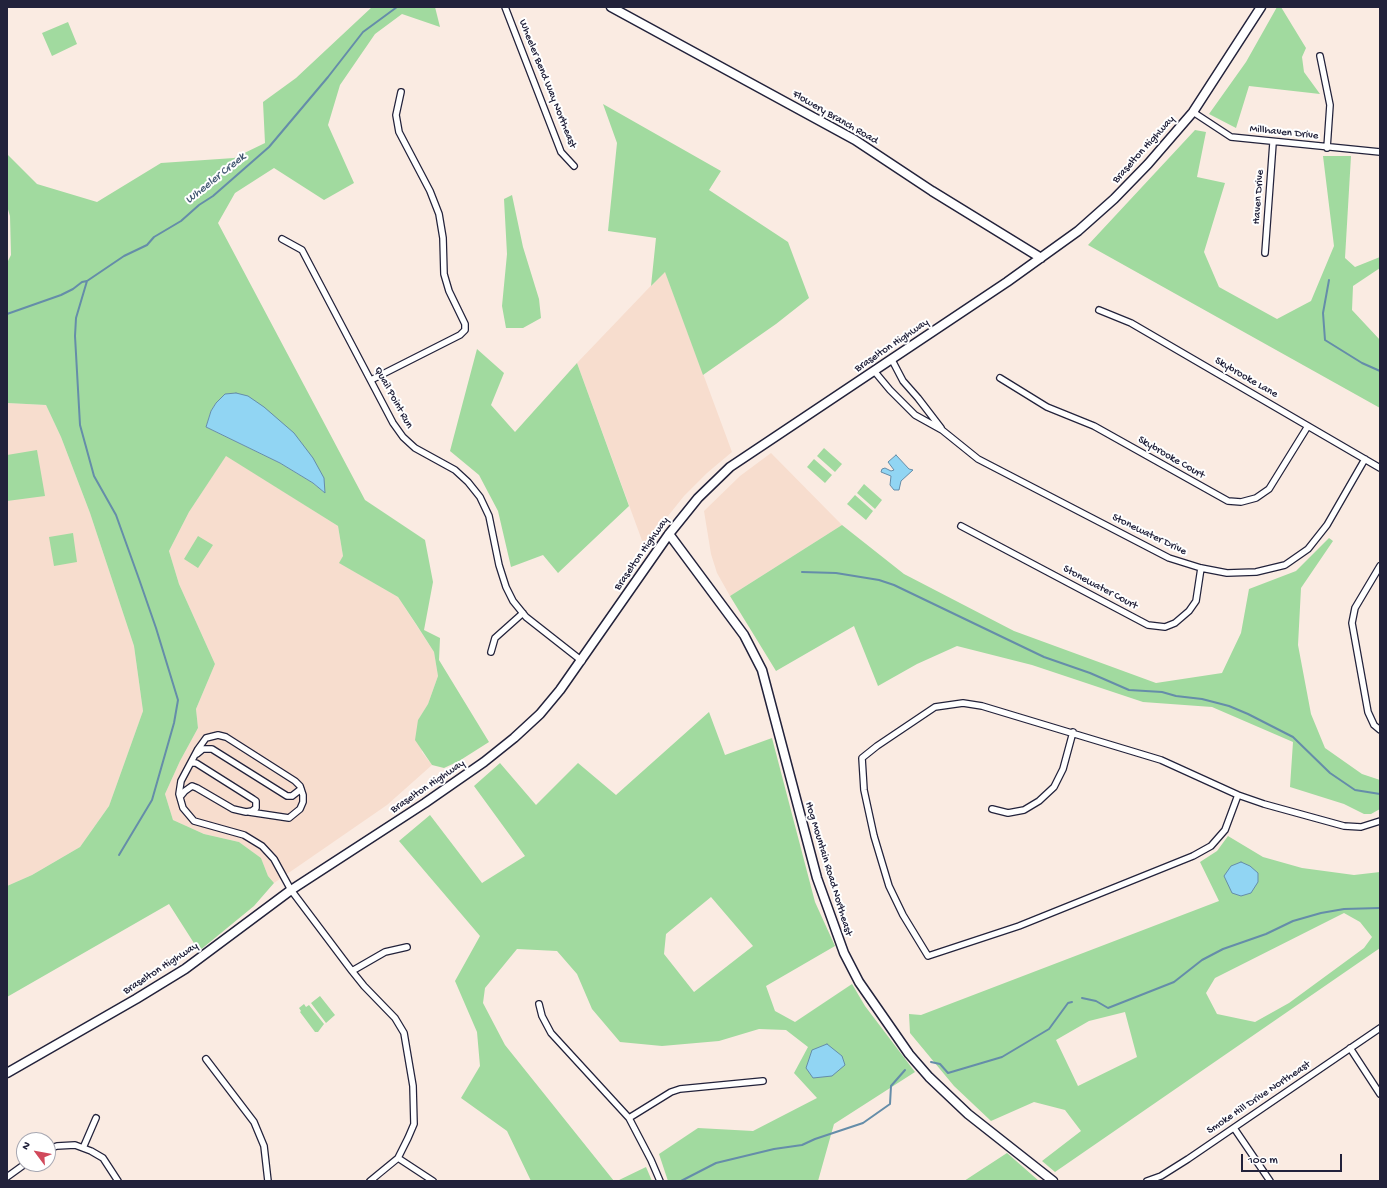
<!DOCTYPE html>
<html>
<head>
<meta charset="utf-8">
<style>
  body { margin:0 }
  #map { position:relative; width:1387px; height:1188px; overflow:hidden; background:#faebe2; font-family:"Gochi Hand",sans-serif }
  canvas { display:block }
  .frame { position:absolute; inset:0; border:8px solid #22223b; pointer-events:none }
  .north { position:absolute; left:16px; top:1132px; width:40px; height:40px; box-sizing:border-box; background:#fff; border:1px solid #a7a7b1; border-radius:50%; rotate:302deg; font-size:11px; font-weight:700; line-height:16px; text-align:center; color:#22223b }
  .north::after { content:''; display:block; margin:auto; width:14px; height:18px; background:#d1495b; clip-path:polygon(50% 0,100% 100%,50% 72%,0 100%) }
  .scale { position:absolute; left:1241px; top:1154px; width:101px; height:18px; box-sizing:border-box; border:2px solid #22223b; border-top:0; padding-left:5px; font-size:12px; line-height:14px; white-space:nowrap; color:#22223b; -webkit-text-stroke:3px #fff; paint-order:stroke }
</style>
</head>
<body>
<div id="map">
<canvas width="1387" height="1188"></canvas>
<div class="frame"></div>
<div class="north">N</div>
<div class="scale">100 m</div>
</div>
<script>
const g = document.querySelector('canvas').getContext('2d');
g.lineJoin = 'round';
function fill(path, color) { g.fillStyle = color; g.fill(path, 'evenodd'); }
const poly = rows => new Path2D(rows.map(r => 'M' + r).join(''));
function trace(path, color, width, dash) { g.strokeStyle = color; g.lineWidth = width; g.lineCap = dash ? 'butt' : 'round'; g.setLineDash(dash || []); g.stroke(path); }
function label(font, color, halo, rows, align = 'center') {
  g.font = font + ' "Gochi Hand",sans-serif'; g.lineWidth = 4; g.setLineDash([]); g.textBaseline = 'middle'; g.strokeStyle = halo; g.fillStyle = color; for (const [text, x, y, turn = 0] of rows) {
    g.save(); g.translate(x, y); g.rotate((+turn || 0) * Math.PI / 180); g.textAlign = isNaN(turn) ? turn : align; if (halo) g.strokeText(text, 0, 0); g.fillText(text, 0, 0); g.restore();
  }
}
fill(poly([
  [665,271,732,452,707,473,684,496,644,546,577,363],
  [7,403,46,405,61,437,90,513,134,646,143,711,109,806,80,847,32,875,7,886],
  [771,453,842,525,730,596,717,573,711,554,704,511,740,476],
  [226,455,338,526,343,556,340,563,398,597,434,652,438,676,428,704,418,720,422,752,432,765,387,805,274,883,268,876,261,858,239,842,204,834,173,820,165,794,180,761,198,728,196,709,215,664,179,584,169,551,189,512]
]), '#f7ddce');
fill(poly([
  [372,7,435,7,440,27,402,14,375,34,340,85,328,125,354,183,324,200,274,168,235,193,218,223,365,500,425,540,433,582,424,630,440,638,439,660,489,742,459,761,444,768,432,765,415,740,418,720,428,704,438,676,434,652,416,624,398,597,339,563,343,556,338,526,226,456,189,512,169,551,179,584,215,664,196,709,198,728,180,761,165,794,173,820,204,834,239,842,261,858,268,876,274,883,254,906,199,951,169,904,7,997,7,886,32,875,80,847,109,806,143,711,134,646,90,513,61,437,46,405,7,403,7,263,11,255,10,216,7,206,7,154,37,184,97,202,161,163,234,158,265,143,263,102,296,78],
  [236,393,325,493,313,483,280,463,206,427,211,411,216,403],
  [1277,7,1281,7,1306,48,1302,57,1304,72,1320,94,1249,86,1236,128,1209,114,1246,62],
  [68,22,77,44,52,56,42,33],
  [603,104,721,171,709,190,788,242,809,298,776,324,703,375,665,272,651,286,656,238,608,231,617,143],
  [1195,130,1206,132,1197,177,1225,183,1204,252,1219,287,1277,319,1311,301,1334,246,1323,156,1351,156,1345,258,1355,267,1380,257,1380,268,1353,286,1352,310,1380,340,1380,408,1088,245],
  [512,195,523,247,539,299,541,318,523,328,506,328,502,306,507,254,504,199],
  [477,349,504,373,491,405,515,432,577,363,629,506,558,573,543,555,511,567,498,511,479,475,450,451],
  [824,448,842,464,835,472,817,456],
  [37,450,45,496,7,501,7,455],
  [814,459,832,475,825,483,807,467],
  [864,484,882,500,875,509,857,493],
  [855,495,873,511,866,520,847,504],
  [842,525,904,574,1014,631,1156,683,1222,673,1241,633,1249,589,1296,571,1329,538,1333,541,1301,588,1298,645,1311,714,1325,748,1362,774,1380,780,1380,809,1371,814,1364,814,1344,804,1290,787,1293,742,1212,707,1143,702,1032,665,957,646,917,664,878,686,854,626,776,671,730,596],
  [73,533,77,562,54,566,49,537],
  [198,536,213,545,198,568,184,559],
  [709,712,725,755,772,738,815,902,835,946,766,986,775,1011,795,1022,852,984,865,1006,915,1072,834,1124,818,1181,668,1181,659,1154,698,1128,753,1131,817,1098,794,1073,808,1047,786,1030,759,1029,719,1041,662,1046,620,1042,592,1009,577,974,557,951,517,949,485,988,483,1003,505,1045,614,1181,531,1181,507,1131,461,1098,480,1066,477,1032,455,981,480,936,399,841,430,815,482,883,525,856,474,786,500,763,536,805,578,763,616,795],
  [711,897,753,946,694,992,664,954,666,934],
  [1228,836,1263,857,1302,868,1354,875,1380,872,1380,948,1055,1172,1042,1161,1081,1131,1065,1110,1034,1102,991,1121,954,1086,910,1033,909,1014,921,1015,1219,901,1200,862,1217,851],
  [1344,913,1360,922,1372,937,1364,948,1289,1003,1255,1022,1217,1014,1206,993,1215,978],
  [1125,1012,1137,1057,1078,1086,1056,1040,1089,1021],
  [320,996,335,1015,326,1023,311,1003],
  [304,1004,306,1007,309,1005,324,1024,318,1032,315,1032,300,1012,301,1011,299,1008],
  [1007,1153,1039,1181,964,1181],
  [646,1167,652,1181,617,1181]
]), '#a1da9f');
const water = poly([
  [236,393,248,396,264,407,294,433,313,458,324,478,325,493,313,483,280,463,206,427,211,411,216,403,225,394,236,393],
  [896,455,909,469,913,470,901,481,899,490,894,490,890,485,891,476,881,472,882,469,885,468,891,471,894,470,888,462,896,455],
  [1241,862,1250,866,1258,873,1258,882,1251,893,1241,896,1232,893,1224,876,1231,866,1241,862],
  [827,1044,842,1056,845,1065,832,1076,813,1078,806,1068,812,1050,827,1044]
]);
fill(water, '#91d5f3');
trace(water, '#658da9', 1);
trace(poly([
  [1329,280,1323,313,1325,340,1362,363,1380,371],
  [87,281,76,318,75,336,80,425,94,476,116,515,139,579,156,628,178,700,174,723,152,800,119,855],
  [7,314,61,295,73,289,82,282,87,281,124,256,147,245,154,237,181,221,199,205,213,196,269,147,328,77,363,32,397,7],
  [802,572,836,573,879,580,894,585,1044,657,1090,673,1129,690,1162,692,1176,696,1202,699,1229,706,1248,714,1293,737,1330,773,1355,790,1380,794],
  [1082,998,1096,1001,1108,1008,1174,982,1202,960,1223,949,1266,934,1293,921,1321,913,1344,909,1380,908],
  [931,1062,940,1064,948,1073,1002,1057,1049,1029,1068,1003,1072,1002],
  [681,1181,716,1163,774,1149,802,1145,815,1139,863,1123,890,1104,891,1086,905,1070]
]), '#658da9', 2);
const street = poly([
  [505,7,561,152,574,166],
  [1320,56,1330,105,1327,148],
  [1193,112,1231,137,1380,152],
  [282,239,302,250,393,423,403,437,415,448,455,470,468,482,480,497,489,516,499,565,506,587,513,601,526,617,582,661],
  [1265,253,1273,143],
  [1099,310,1131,323,1380,468],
  [892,360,903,381,918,398,941,428],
  [875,372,890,390,915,415,942,430,978,459,1169,558,1201,568,1227,573,1256,572,1285,565,1308,549,1327,525,1365,459],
  [1000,378,1047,407,1094,426,1228,501,1241,502,1256,498,1269,489,1308,426],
  [371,380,460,335,465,330,465,324,449,291,444,274,443,238,439,214,430,191,399,132,396,115,401,92],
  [961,526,1148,625,1165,627,1175,623,1189,611,1196,601,1201,568],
  [1380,566,1355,608,1352,623,1368,712,1374,725,1380,730],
  [491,652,495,638,523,613],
  [197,754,203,749,212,749,287,796,292,796,301,789],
  [1238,795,1225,830,1211,846,1193,856,1019,926,928,956,903,915,889,886,874,836,864,790,862,758,877,746,935,707,963,703,982,706,1161,760,1238,795,1264,804,1344,826,1361,827,1380,821],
  [180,797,185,791,192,786,197,788,233,809,246,812,252,811,256,808,256,801,253,799,196,763,191,763],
  [992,809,1008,813,1024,810,1039,801,1054,787,1063,769,1073,732],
  [249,812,289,818,300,809,303,802,303,795,300,786,295,781,226,737,218,735,206,738,198,749,181,781,179,794,183,808,194,821,244,835,262,846,274,859,291,890,352,971,364,986,395,1018,404,1033,413,1086,414,1124,408,1138,398,1158,370,1181],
  [352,971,385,952,407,947],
  [539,1004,542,1016,551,1033,629,1118,651,1160,660,1181],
  [1350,1048,1380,1094],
  [206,1059,254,1122,264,1146,268,1181],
  [629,1118,671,1092,680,1089,763,1081],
  [1234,1128,1270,1181],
  [83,1148,96,1118],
  [48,1149,57,1146,75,1145,91,1151,103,1158,118,1181],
  [398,1158,433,1181],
  [7,1177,25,1164],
  [1147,1181,1161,1176,1188,1159,1380,1028]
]);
const secondary = poly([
  [611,7,855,140,932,191,1041,258],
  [669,534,744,635,762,670,817,878,844,953,859,982,909,1054,929,1077,968,1114,1053,1181],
  [7,1073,136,999,185,969,291,890,425,803,484,762,514,738,540,714,560,690,669,534,698,498,730,467,1007,282,1078,231,1114,199,1148,164,1193,112,1261,7]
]);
trace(street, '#22223b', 8);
trace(secondary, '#22223b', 11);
trace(street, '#fff', 5.5);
trace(secondary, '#fff', 8);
label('11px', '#22223b', '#fff', [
  ["Wheeler Bend Way Northeast",547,84,68],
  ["Flowery Branch Road",835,118,30],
  ["Millhaven Drive",1284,133,6],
  ["Braselton Highway",1144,150,-48],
  ["Haven Drive",1259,197,-86],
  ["Braselton Highway",892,346,-34],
  ["Skybrooke Lane",1246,378,30],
  ["Quail Point Run",393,398,61],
  ["Skybrooke Court",1171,458,30],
  ["Stonewater Drive",1149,535,26],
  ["Braselton Highway",642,554,-55],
  ["Stonewater Court",1100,588,28],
  ["Braselton Highway",428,787,-34],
  ["Hog Mountain Road Northeast",828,869,73],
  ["Braselton Highway",161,969,-33],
  ["Smoke Hill Drive Northeast",1259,1098,-34]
]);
label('italic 12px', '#435872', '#fff', [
  ["Wheeler Creek",216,179,-39]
]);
</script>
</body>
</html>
